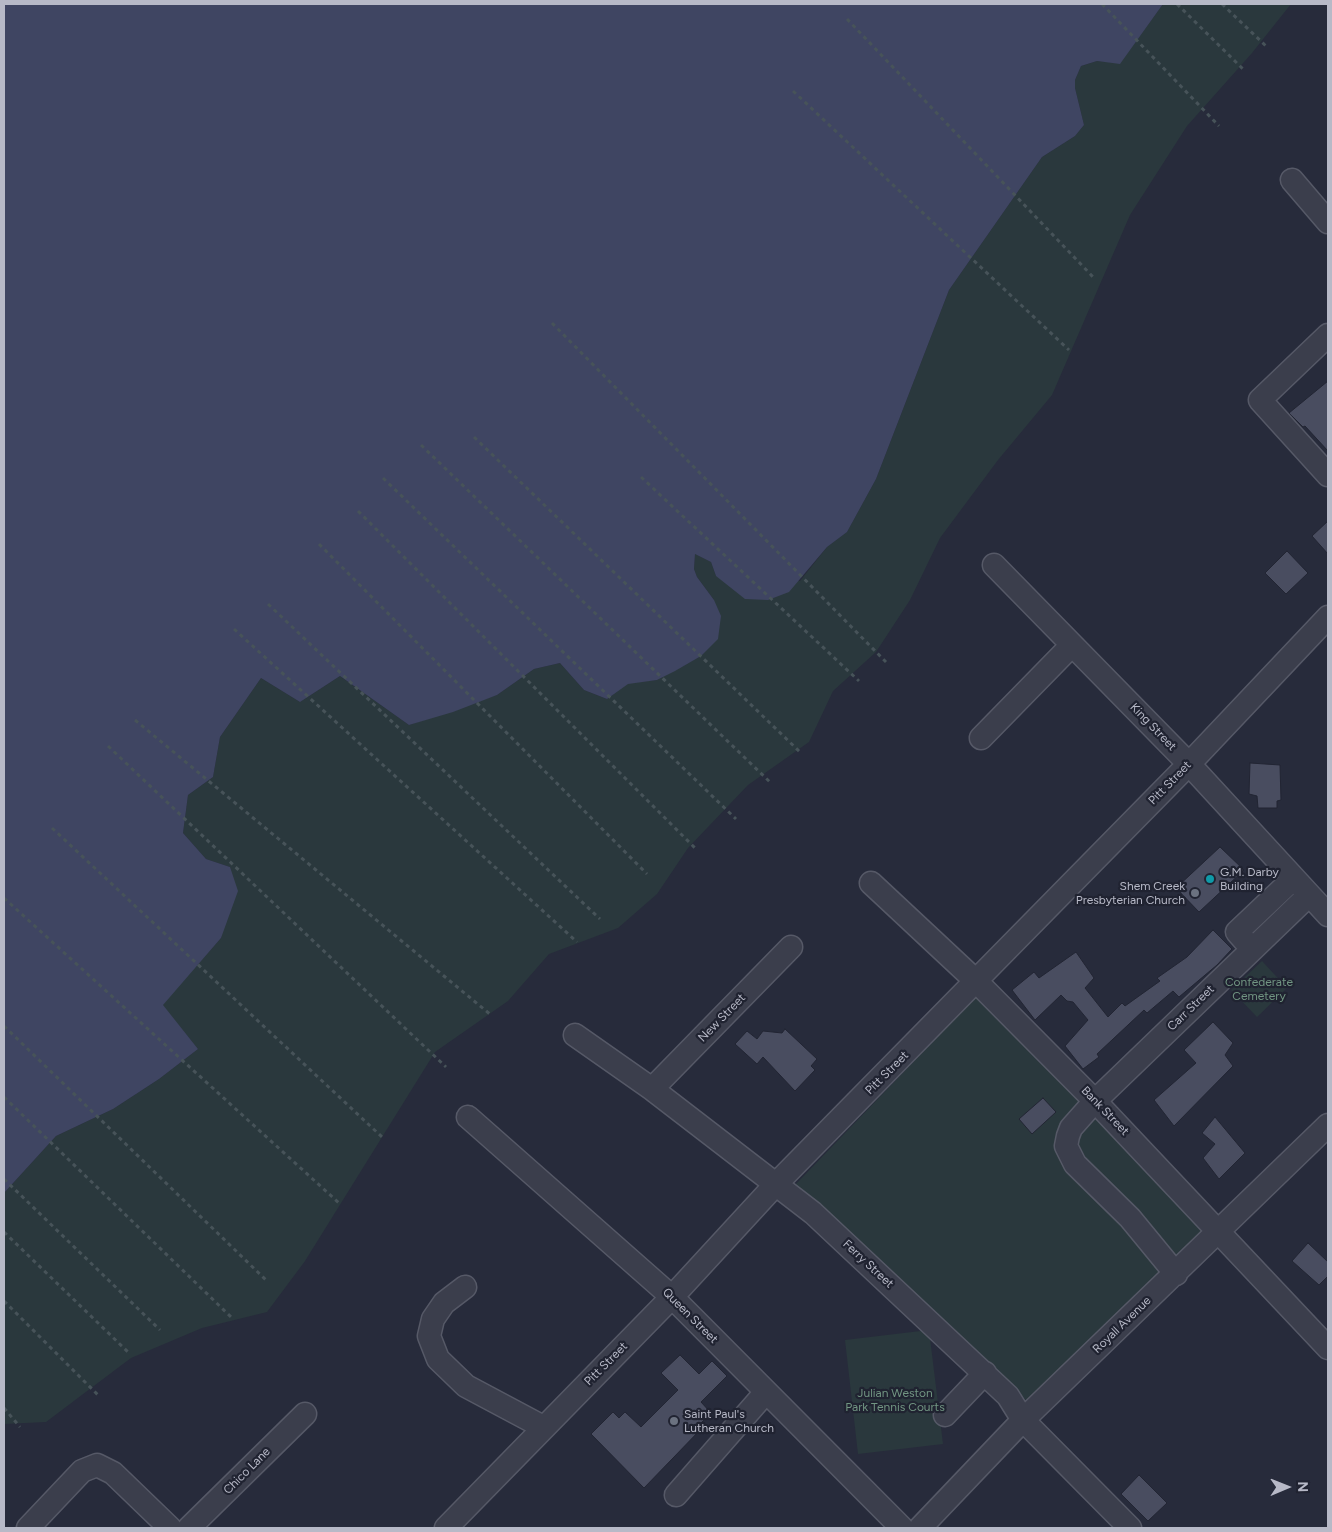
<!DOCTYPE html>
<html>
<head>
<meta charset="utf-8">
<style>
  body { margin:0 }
  #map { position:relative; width:1332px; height:1532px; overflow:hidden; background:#272b3b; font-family:Figtree,sans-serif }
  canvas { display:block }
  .frame { position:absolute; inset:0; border:5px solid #b7b9c7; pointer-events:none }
  .north { position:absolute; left:1262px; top:1462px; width:50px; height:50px; -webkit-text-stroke:4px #202331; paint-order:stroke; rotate:89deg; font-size:14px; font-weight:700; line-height:20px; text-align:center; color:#b7b9c7 }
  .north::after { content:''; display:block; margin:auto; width:18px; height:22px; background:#b7b9c7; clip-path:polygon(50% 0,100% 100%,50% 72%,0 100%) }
</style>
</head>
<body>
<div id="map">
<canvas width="1332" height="1532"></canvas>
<div class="frame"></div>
<div class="north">N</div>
</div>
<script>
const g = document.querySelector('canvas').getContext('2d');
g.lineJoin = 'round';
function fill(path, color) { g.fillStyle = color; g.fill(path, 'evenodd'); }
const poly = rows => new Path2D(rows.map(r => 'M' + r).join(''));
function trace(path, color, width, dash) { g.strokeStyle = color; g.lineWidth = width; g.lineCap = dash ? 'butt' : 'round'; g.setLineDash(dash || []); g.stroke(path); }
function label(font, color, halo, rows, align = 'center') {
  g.font = font + ' Figtree,sans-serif'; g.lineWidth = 4.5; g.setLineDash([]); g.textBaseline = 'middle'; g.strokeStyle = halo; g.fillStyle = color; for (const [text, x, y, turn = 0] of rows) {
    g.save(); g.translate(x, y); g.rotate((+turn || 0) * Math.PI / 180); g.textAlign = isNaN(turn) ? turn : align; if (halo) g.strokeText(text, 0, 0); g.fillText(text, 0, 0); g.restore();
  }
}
fill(poly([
  [1163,4,1291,4,1252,53,1187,126,1130,215,1052,395,998,460,940,538,910,600,876,652,833,691,809,742,748,785,688,848,657,894,618,928,549,954,508,1001,435,1052,305,1261,267,1312,202,1328,131,1358,46,1422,4,1424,4,1193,56,1136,113,1109,159,1079,198,1049,162,1005,221,938,230,867,206,859,183,833,188,795,213,777,220,737,261,678,300,702,340,676,409,725,497,695,534,669,560,663,584,690,607,699,628,683,657,680,701,656,714,600,697,577,694,569,695,554,711,562,716,576,800,581,827,547,847,532,876,479,949,290,1042,157,1075,136,1084,125,1075,88,1075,80,1081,66,1097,61,1120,63],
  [1262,961,1287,988,1257,1017,1231,990],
  [978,995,1206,1231,1027,1401,795,1185],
  [929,1330,943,1444,858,1454,845,1340]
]), '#2a383d');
fill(poly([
  [4,4,1163,4,1120,64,1097,61,1081,66,1075,80,1075,88,1084,125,1075,136,1042,157,949,290,876,479,847,532,827,547,789,592,768,600,745,599,716,576,711,562,695,554,694,569,697,577,714,600,721,616,718,639,701,656,675,671,657,680,628,684,607,699,584,690,560,663,534,669,497,695,453,712,409,725,340,676,300,702,261,678,220,737,213,777,188,795,183,833,206,859,230,867,238,891,221,938,163,1005,198,1049,159,1079,113,1109,56,1136,4,1193]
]), '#3f4562');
const building = poly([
  [1328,381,1328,451,1305,426,1303,427,1289,413,1328,381],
  [1328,521,1328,554,1312,536,1328,521],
  [1287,551,1308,573,1286,594,1265,573,1287,551],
  [1250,763,1280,765,1281,800,1277,801,1277,808,1258,808,1257,796,1249,794,1250,763],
  [1220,847,1244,870,1199,912,1176,888,1220,847],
  [1213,930,1232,949,1217,965,1179,997,1173,991,1147,1013,1144,1010,1097,1054,1099,1057,1083,1069,1065,1046,1088,1020,1073,1002,1067,1001,1061,995,1035,1020,1012,990,1034,972,1039,978,1076,952,1094,978,1085,988,1108,1017,1122,1003,1125,1006,1160,981,1157,978,1187,957,1213,930],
  [1213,1022,1233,1043,1225,1055,1233,1066,1174,1126,1154,1100,1196,1063,1184,1050,1213,1022],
  [785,1029,817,1059,811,1066,815,1070,795,1091,763,1057,757,1064,735,1044,747,1031,757,1039,763,1031,782,1033,785,1029],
  [1043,1098,1056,1112,1032,1134,1019,1119,1043,1098],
  [1215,1117,1245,1153,1219,1179,1203,1158,1215,1144,1202,1133,1215,1117],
  [1308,1243,1328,1262,1328,1276,1319,1285,1292,1261,1308,1243],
  [680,1355,699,1374,712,1361,727,1376,701,1402,711,1413,699,1425,702,1428,644,1488,591,1434,613,1412,619,1418,625,1412,641,1427,678,1390,661,1373,680,1355],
  [1139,1475,1167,1503,1148,1521,1121,1494,1139,1475]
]);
fill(building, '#494d60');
trace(building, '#222533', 1);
const minor = poly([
  [1292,180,1328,222],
  [1328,335,1260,400,1328,475],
  [994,565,1189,764,1328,915],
  [981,738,1072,645],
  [871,883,977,982,1095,1101,1328,1348],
  [1252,949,1237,932,1294,878],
  [575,1035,652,1089,813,1213,1008,1396,1023,1420,1130,1528],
  [652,1089,791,947],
  [468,1117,672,1297,902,1528],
  [1176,1274,1130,1218,1075,1164,1066,1146,1068,1136,1071,1128,1095,1101,1309,895],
  [465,1287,444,1303,433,1319,429,1336,438,1359,466,1386,543,1427],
  [945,1415,985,1373],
  [676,1495,766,1392],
  [28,1528,82,1471,97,1465,113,1473,170,1528],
  [189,1528,305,1414],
  [446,1528,672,1297,776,1184,1189,764,1328,617],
  [920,1528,1023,1420,1328,1125]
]);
trace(minor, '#565967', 25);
trace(poly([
  [1102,4,1219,126],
  [1177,4,1245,71],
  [1222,4,1268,48],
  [847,19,1094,278],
  [793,91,1069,350],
  [552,323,886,662],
  [474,437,801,753],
  [421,445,772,784],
  [641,477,859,681],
  [383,478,736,819],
  [358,511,697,850],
  [319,544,647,874],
  [268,604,600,919],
  [234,629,577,942],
  [135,720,491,1015],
  [108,746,446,1067],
  [52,828,382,1137],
  [4,898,339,1203],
  [4,1026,267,1281],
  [4,1097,231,1317],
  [4,1179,160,1330],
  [4,1232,128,1352],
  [4,1301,100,1397],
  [4,1408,20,1427]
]), '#475359', 3, [4, 4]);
trace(minor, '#3b3e4c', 22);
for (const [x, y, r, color] of [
  [1210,879,5,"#0f9aa8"],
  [1195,893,5,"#6b7280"],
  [674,1421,5,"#6b7280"]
]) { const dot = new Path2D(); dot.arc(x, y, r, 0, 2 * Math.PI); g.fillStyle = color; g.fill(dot); trace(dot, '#202331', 2); }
label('12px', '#b7b9c7', '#202331', [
  ["King Street",1153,727,46],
  ["Pitt Street",1170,783,-46],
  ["Carr Street",1191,1008,-44],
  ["New Street",722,1018,-46],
  ["Pitt Street",887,1073,-45],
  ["Bank Street",1105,1111,46],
  ["Ferry Street",868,1264,43],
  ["Queen Street",690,1316,45],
  ["Royall Avenue",1122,1325,-44],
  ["Pitt Street",606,1364,-45],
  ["Chico Lane",247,1471,-45]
]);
label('12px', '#b7b9c7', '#202331', [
  ["G.M. Darby",1220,872],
  ["Building",1220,886],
  ["Shem Creek",1185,886,"right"],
  ["Presbyterian Church",1185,900,"right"],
  ["Saint Paul's",684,1414],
  ["Lutheran Church",684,1428]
], 'left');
label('12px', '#719582', '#202331', [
  ["Confederate",1259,982],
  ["Cemetery",1259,996],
  ["Julian Weston",895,1393],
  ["Park Tennis Courts",895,1407]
]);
</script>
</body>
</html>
